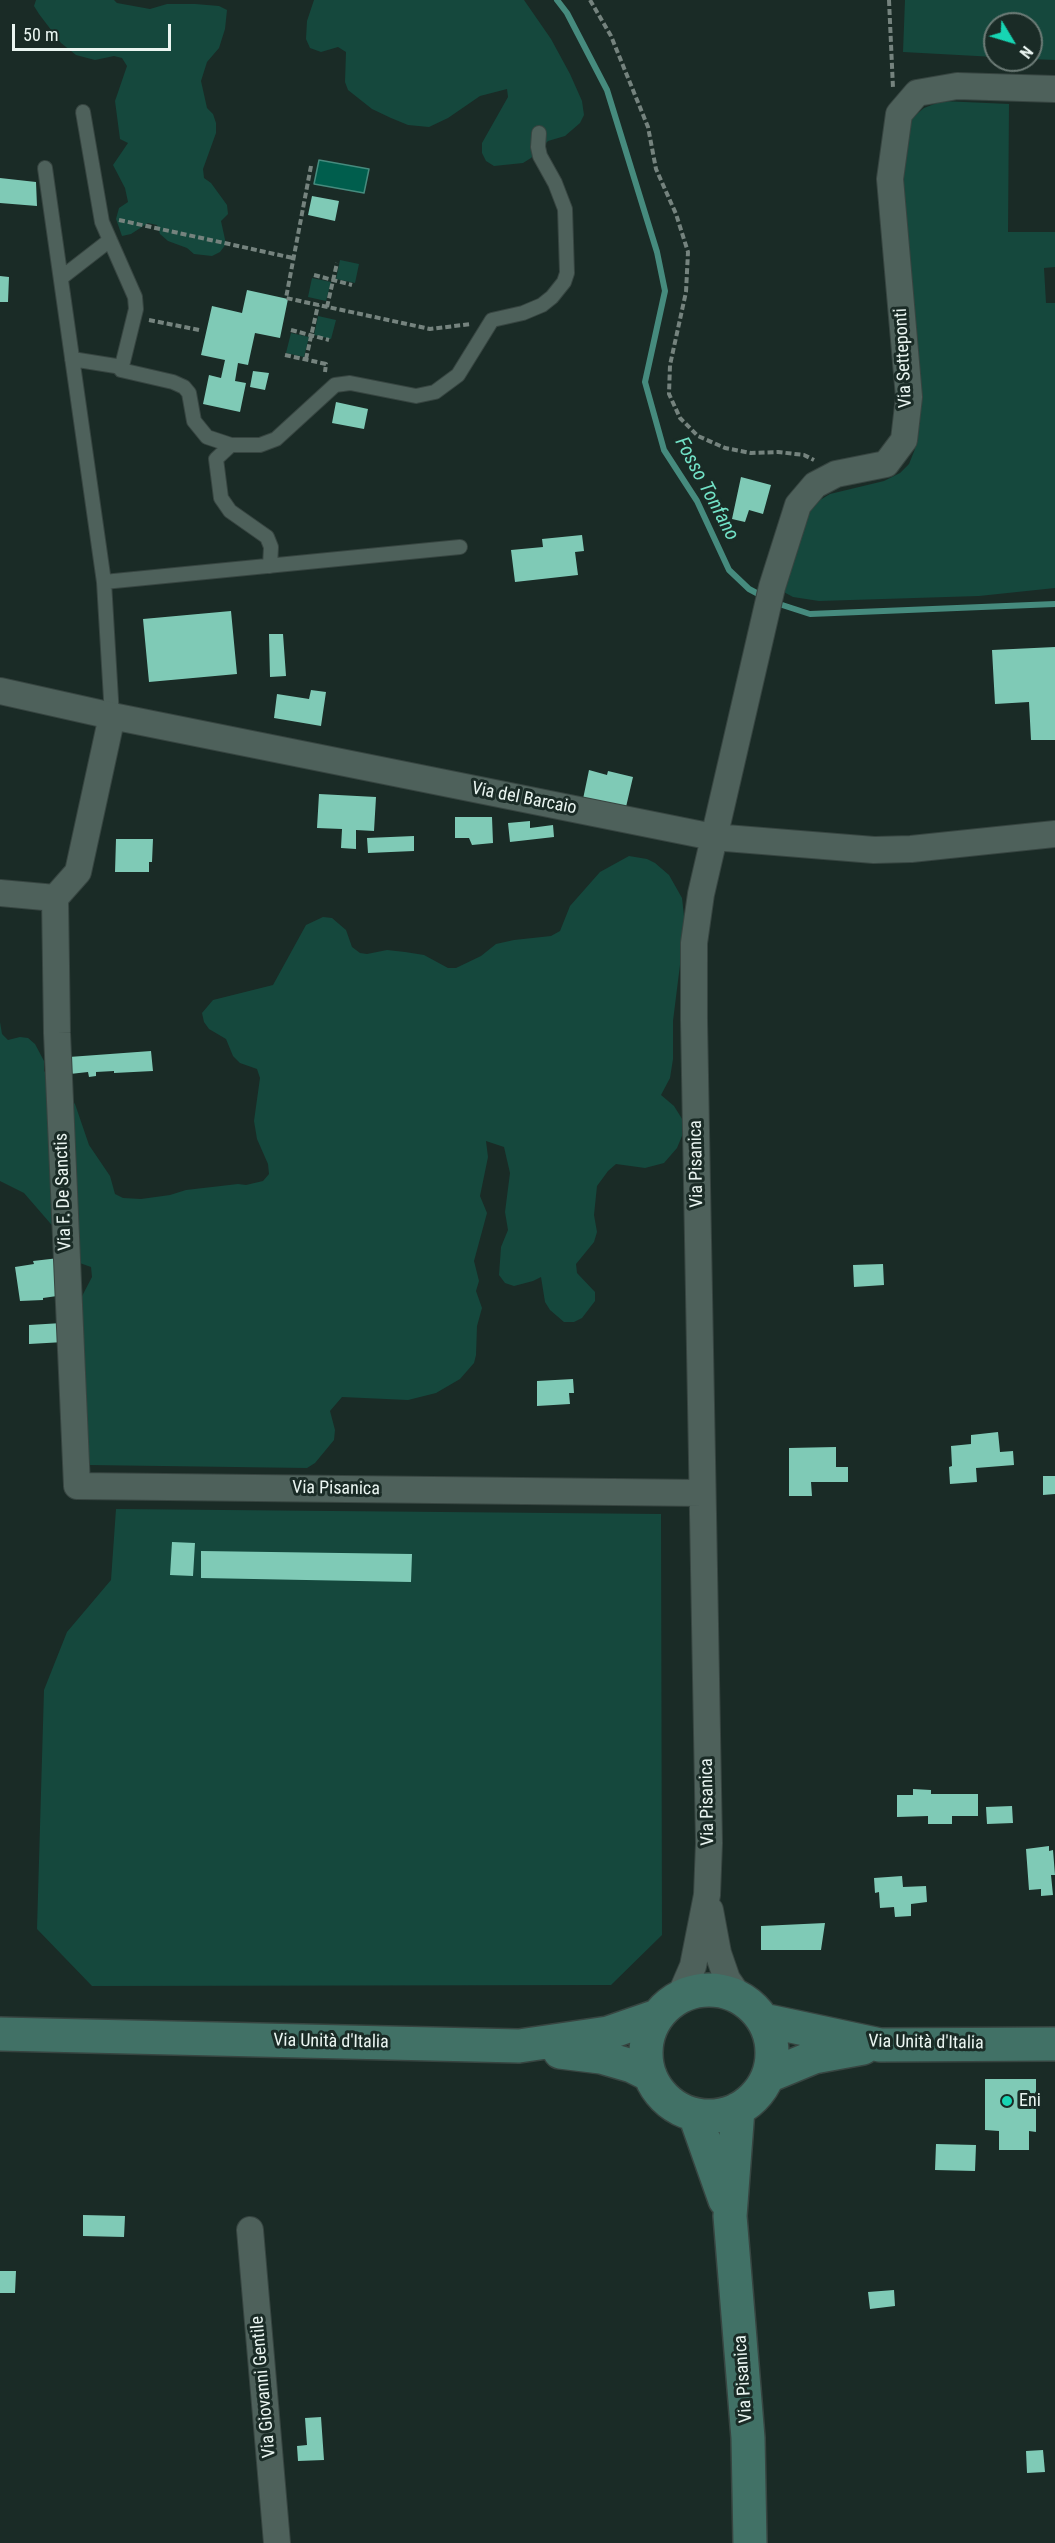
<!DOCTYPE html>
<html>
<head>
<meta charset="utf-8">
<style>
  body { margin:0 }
  #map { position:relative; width:1055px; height:2543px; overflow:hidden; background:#1a2b26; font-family:"Roboto Condensed",sans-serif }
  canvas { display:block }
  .north { position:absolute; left:983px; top:12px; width:60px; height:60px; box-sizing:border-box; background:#1a2b26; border:2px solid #6d7c77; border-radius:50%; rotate:128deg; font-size:16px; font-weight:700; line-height:24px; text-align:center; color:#eaf5f1 }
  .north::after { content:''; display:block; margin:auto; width:21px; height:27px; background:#17d5b3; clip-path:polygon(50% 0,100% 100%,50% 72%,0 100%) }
  .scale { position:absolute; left:12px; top:24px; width:159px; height:27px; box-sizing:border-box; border:3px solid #eaf5f1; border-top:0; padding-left:8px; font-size:18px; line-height:21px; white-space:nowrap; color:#eaf5f1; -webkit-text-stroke:4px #1a2b26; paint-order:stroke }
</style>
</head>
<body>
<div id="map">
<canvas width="1055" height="2543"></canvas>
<div class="north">N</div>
<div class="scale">50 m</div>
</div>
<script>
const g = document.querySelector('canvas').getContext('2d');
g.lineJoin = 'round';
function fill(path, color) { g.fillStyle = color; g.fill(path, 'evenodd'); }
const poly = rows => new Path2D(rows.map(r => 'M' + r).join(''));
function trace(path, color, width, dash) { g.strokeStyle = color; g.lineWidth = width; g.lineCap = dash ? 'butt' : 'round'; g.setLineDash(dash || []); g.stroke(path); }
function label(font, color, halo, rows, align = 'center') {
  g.font = font + ' "Roboto Condensed",sans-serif'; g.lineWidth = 6; g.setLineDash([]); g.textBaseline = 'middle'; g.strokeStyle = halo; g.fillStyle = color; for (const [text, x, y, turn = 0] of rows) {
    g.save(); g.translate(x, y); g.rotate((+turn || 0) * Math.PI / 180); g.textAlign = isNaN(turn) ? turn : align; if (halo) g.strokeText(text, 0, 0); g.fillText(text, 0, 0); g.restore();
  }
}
fill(poly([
  [36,0,114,0,117,3,150,9,167,4,195,4,219,6,227,10,225,29,219,48,207,62,201,81,207,108,213,114,216,123,216,133,203,169,204,178,211,183,227,205,228,214,221,221,226,244,220,252,212,256,194,254,187,248,168,241,160,234,157,225,148,223,131,234,122,236,116,219,119,208,128,202,125,188,113,165,128,143,120,139,115,101,127,66,122,58,114,56,95,60,76,55,61,43,39,14,34,6],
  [314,0,524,0,551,39,570,74,582,101,584,115,580,123,565,136,548,141,531,158,523,163,494,166,486,161,482,153,482,143,508,97,507,89,480,96,448,118,429,127,408,125,391,118,372,109,348,90,345,82,346,52,338,47,321,52,310,48,306,39,307,21],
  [905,0,1055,0,1055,60,1031,59,1031,24,995,24,995,57,903,52],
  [942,101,1009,104,1008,232,1055,232,1055,267,1044,268,1046,303,1055,303,1055,588,979,596,819,601,793,597,780,590,809,512,820,500,830,494,884,481,900,473,909,464,915,449,918,421,900,154,911,119,924,108],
  [340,260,359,264,355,283,336,279],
  [312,278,331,282,326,301,308,297],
  [318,316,336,320,331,339,314,335],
  [291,333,309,337,304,357,286,353],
  [629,856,647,859,655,863,669,875,682,898,685,925,673,1021,673,1059,670,1078,661,1095,674,1106,684,1122,684,1131,677,1148,664,1163,645,1168,616,1164,608,1171,597,1186,594,1215,597,1232,594,1242,576,1264,577,1273,595,1292,595,1301,582,1318,574,1322,564,1322,550,1310,545,1302,541,1277,533,1281,514,1286,505,1283,499,1275,501,1247,508,1230,505,1212,510,1173,504,1147,486,1141,488,1157,480,1196,487,1213,474,1261,479,1281,476,1291,482,1308,477,1326,476,1355,474,1363,460,1379,436,1393,408,1400,342,1397,330,1411,335,1430,334,1440,315,1463,307,1468,89,1465,83,1448,79,1302,92,1277,91,1267,74,1261,63,1238,24,1193,0,1181,0,1022,2,1034,8,1040,20,1037,28,1038,35,1044,44,1061,44,1071,75,1104,89,1145,110,1176,115,1194,123,1198,141,1199,170,1195,186,1190,238,1184,246,1185,263,1181,269,1174,268,1164,257,1139,254,1121,260,1078,257,1069,240,1063,233,1056,226,1039,209,1029,204,1022,202,1013,213,1000,273,985,306,925,323,917,332,918,346,930,352,947,360,953,367,954,387,950,405,952,424,955,448,968,456,968,481,956,496,944,514,940,551,936,560,931,570,906,600,872],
  [116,1509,661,1514,662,1935,611,1985,92,1986,37,1929,44,1690,67,1632,111,1580]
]), '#15483d');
const water = poly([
  [319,160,369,169,364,193,314,184,319,160]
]);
fill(water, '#005e4d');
trace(water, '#468b7e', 1.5);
trace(poly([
  [557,0,567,13,607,90,657,252,665,291,645,382,664,450,697,501,729,570,749,589,764,597],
  [776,603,810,614,1055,604]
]), '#468b7e', 6);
fill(poly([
  [0,178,36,182,37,206,0,203],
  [312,196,339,201,335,221,308,215],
  [0,276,9,277,8,302,0,302],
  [247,290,288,299,280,338,255,333,248,365,238,363,235,381,246,383,240,412,203,404,209,375,221,378,225,360,201,355,212,306,242,313],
  [253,371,269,373,265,390,250,387],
  [336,402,368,409,364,429,332,423],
  [741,477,771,485,763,514,749,510,745,522,732,519],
  [582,535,584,551,575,552,578,575,515,582,511,550,543,547,542,539],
  [231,611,237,674,149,682,143,619],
  [269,634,283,634,286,676,270,677],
  [1055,647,1055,740,1031,740,1029,702,995,704,992,650],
  [311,690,326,692,321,726,274,718,277,694,309,699],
  [589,770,607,775,608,771,633,777,626,807,583,799],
  [319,794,376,797,374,831,356,830,356,849,341,848,342,829,317,828],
  [455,817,492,817,493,843,472,845,469,838,455,838],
  [530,821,530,828,553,825,554,837,510,842,508,823],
  [414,836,414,851,368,853,367,838],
  [116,839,153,839,152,862,149,862,149,872,115,872],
  [151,1051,153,1071,114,1073,114,1071,96,1072,96,1076,89,1077,88,1072,70,1074,69,1057],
  [59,1258,64,1295,43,1298,43,1300,20,1301,15,1267,34,1264,33,1261],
  [883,1264,884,1285,854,1287,853,1265],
  [62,1323,64,1342,29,1344,29,1325],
  [573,1379,574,1393,569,1393,570,1404,537,1406,537,1381],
  [998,1432,1000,1452,1013,1451,1014,1465,976,1468,977,1482,950,1484,949,1467,952,1466,951,1446,971,1444,971,1435],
  [836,1447,836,1467,848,1467,848,1482,811,1482,812,1496,789,1496,789,1448],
  [1043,1476,1055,1476,1055,1494,1043,1495],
  [172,1542,195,1543,193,1576,170,1575],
  [201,1551,412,1554,411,1582,201,1578],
  [913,1789,931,1790,931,1794,978,1794,978,1816,952,1816,952,1824,928,1824,928,1816,897,1817,897,1795,913,1795],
  [1012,1806,1013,1823,987,1824,986,1807],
  [1049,1846,1049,1851,1053,1850,1055,1875,1051,1875,1053,1895,1041,1896,1041,1889,1029,1890,1026,1849],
  [902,1876,903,1887,926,1886,927,1902,911,1904,911,1916,895,1917,894,1907,880,1908,879,1892,875,1893,874,1878],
  [825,1923,821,1950,761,1950,761,1926],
  [985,2079,1036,2079,1036,2132,1029,2131,1029,2150,999,2150,999,2131,985,2130],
  [936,2144,976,2145,975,2171,935,2170],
  [83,2215,125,2216,124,2237,83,2236],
  [0,2271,16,2271,15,2293,0,2293],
  [894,2290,895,2306,870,2309,868,2292],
  [321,2417,324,2460,298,2461,297,2446,307,2445,305,2418],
  [1043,2450,1045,2472,1027,2473,1026,2451]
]), '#7fcab6');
const lane = poly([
  [83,112,102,222,135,297,136,309,121,370,173,382,184,387,189,393,194,421,207,437,231,445],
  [45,168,104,582,112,716],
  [61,278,110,240],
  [72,359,122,367],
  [270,566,271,547,267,537,230,511,221,498,216,459,231,445,260,445,276,439,335,385,350,383,416,396,435,392,458,375,492,320,523,313,542,305,552,297,564,282,567,273,565,209,555,183,540,156,538,147,539,133],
  [104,582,460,547]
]);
const street = poly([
  [0,691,112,716,713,837,874,850,911,849,1055,834],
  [0,893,55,898,78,872,112,716],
  [55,898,57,1033,77,1486,702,1493],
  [710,1910,718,1953,727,1979,740,1998],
  [680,1996,693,1966,707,1895,709,1843,694,1020,694,943,701,894,772,587,798,505,815,485,836,474,886,464,904,440,909,397,890,179,899,114,917,93,957,86,1055,89],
  [250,2230,277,2543]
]);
const secondary = poly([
  '646 2053a63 63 0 1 1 126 0a63 63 0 1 1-126 0Z',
  [763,2020,880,2045,1055,2044],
  [0,2034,519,2046,608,2033,657,2016],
  [560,2052,601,2057,632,2066,650,2075],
  [768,2076,814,2057,863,2048],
  [738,2109,730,2216,748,2438,750,2543],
  [695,2115,725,2200]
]);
trace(lane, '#374541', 16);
trace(street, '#374541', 28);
trace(secondary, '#374541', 36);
trace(poly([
  [590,0,611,36,648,127,656,169,676,214,688,252,686,292,670,365,669,394,680,418,698,436,725,448,751,453,778,452,804,455,814,460],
  [889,0,893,88],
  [311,166,286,298,430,329,471,324],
  [119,220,293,258],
  [314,275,352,285],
  [327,307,337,263],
  [149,320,199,330],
  [291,330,329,340],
  [285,355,326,364,325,372],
  [306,359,318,305],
  [653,2101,670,2116]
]), '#75837e', 4, [6, 3]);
trace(lane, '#4e615b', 14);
trace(street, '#4e615b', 26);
trace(secondary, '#417166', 33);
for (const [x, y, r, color] of [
  [1007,2101,6,"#17d5b3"]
]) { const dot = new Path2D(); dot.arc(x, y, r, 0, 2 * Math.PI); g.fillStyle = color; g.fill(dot); trace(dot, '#1a2b26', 2); }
label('18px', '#eaf5f1', '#1a2b26', [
  ["Via Setteponti",904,358,-93],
  ["Via del Barcaio",524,799,11],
  ["Via Pisanica",697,1164,-91],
  ["Via F. De Sanctis",64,1192,-92],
  ["Via Pisanica",336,1489,1],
  ["Via Pisanica",708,1802,-91],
  ["Via Unità d'Italia",331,2042,1],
  ["Via Unità d'Italia",926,2043,1],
  ["Via Pisanica",744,2379,-94],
  ["Via Giovanni Gentile",264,2387,-95]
]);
label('18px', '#eaf5f1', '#1a2b26', [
  ["Eni",1019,2101]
], 'left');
label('italic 20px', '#72e2c7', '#1a2b26', [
  ["Fosso Tonfano",706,489,62]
]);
</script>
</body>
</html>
